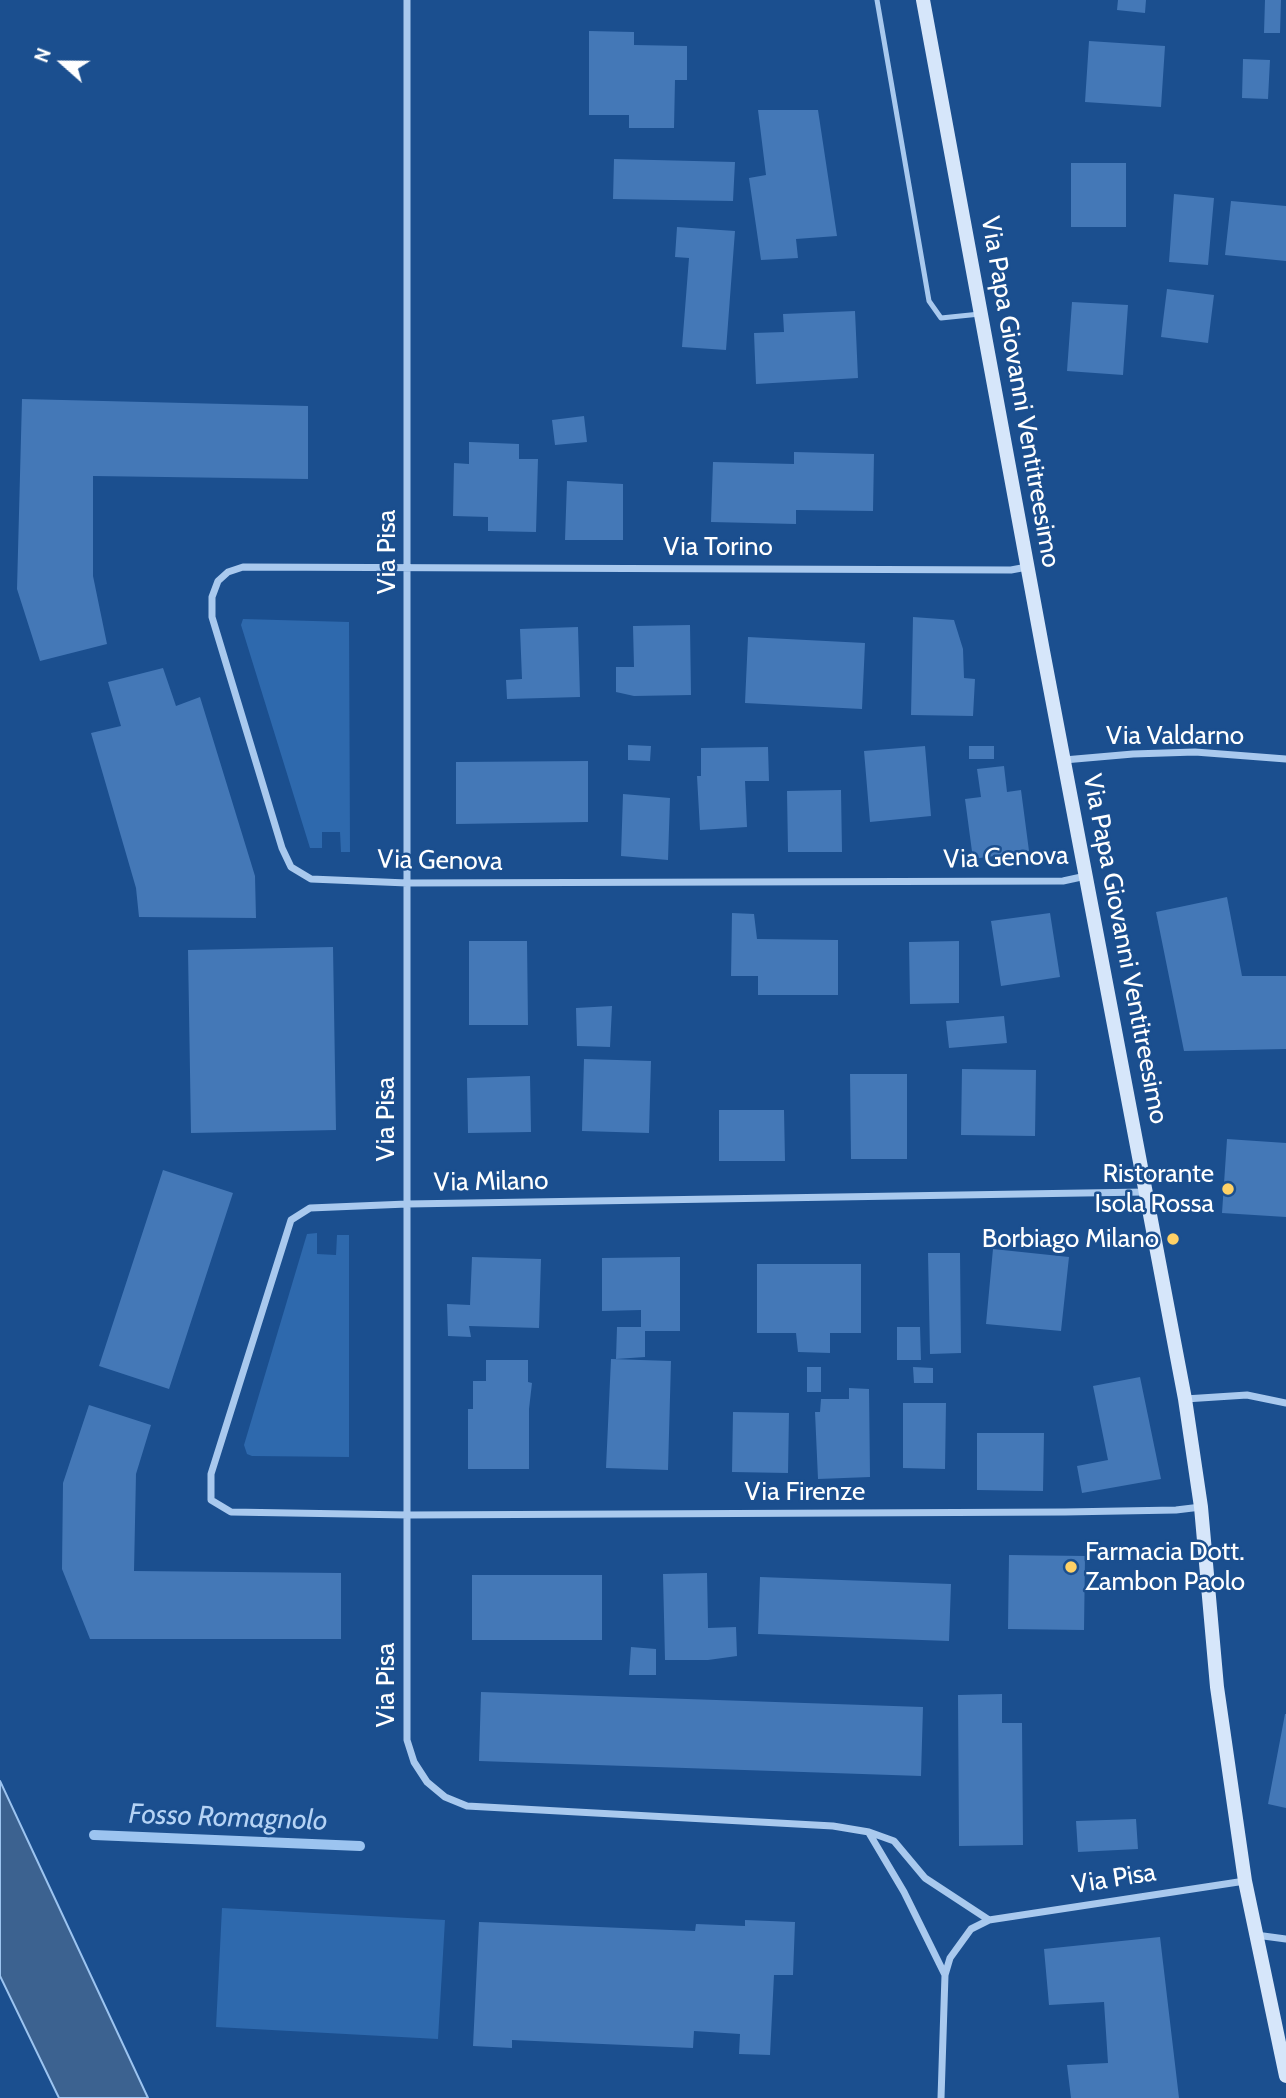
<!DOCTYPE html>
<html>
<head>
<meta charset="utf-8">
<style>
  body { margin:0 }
  #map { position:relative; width:1286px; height:2098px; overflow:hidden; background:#1b4f8f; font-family:Cabin,sans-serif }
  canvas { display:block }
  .north { position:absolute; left:28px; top:28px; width:70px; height:70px; -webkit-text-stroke:5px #1b4f8f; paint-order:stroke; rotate:291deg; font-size:19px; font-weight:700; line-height:28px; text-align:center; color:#fff }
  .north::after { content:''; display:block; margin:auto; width:24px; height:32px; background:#fff; clip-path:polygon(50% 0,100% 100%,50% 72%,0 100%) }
</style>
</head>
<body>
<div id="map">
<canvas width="1286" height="2098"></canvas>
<div class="north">N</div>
</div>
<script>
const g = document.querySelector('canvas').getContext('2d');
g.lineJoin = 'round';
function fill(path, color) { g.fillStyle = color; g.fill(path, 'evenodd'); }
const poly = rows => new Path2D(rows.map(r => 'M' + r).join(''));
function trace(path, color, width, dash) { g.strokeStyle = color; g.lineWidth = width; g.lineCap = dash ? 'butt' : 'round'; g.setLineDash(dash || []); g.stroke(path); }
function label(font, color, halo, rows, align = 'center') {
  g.font = font + ' Cabin,sans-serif'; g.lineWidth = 5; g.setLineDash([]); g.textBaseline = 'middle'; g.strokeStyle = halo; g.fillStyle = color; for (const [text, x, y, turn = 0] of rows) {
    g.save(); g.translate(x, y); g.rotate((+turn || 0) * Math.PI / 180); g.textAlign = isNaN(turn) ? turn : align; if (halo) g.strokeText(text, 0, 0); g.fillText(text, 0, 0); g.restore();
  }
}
fill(poly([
  [243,619,349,622,350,852,341,852,340,832,322,832,322,848,310,848,241,625],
  [317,1233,317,1254,336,1255,337,1235,349,1235,349,1457,252,1456,247,1454,244,1445,307,1234],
  [222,1908,445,1920,438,2039,216,2027]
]), '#2e69ad');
const water = poly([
  [0,1781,28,1841,148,2098,59,2098,0,1976,0,1781]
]);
fill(water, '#3c6290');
trace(water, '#9cc4f0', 2);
trace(poly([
  [94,1835,360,1846]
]), '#9cc4f0', 10);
fill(poly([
  [1118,0,1146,0,1145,13,1117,10],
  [1265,0,1281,0,1280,33,1264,33],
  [589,31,634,32,634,45,687,46,687,80,675,80,674,128,629,128,629,115,589,115],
  [1089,41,1165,46,1161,107,1085,102],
  [1243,59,1270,60,1268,99,1242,98],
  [758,110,818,110,837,236,796,239,798,258,761,260,749,178,766,175],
  [614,159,735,162,733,201,613,199],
  [1071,163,1126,163,1126,227,1071,227],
  [1174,194,1214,198,1208,265,1169,262],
  [1231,201,1286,206,1286,261,1225,255],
  [677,227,735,231,726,350,682,347,689,258,675,257],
  [1167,289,1214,295,1208,343,1161,337],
  [1072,302,1128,305,1123,375,1067,371],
  [855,311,858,378,756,384,754,333,784,332,783,314],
  [22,399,308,406,308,479,93,476,93,576,107,644,40,661,17,589],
  [584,416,587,442,555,445,552,420],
  [469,442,519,444,519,459,538,459,536,532,488,531,488,517,453,516,454,463,469,464],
  [794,452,874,454,873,511,796,510,796,524,711,522,713,462,794,464],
  [567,481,623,484,623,540,565,540],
  [913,617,954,620,963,649,964,678,975,679,973,716,911,715],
  [690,625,691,695,634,696,616,692,616,667,634,667,633,626],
  [578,627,580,697,507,699,506,680,522,679,520,629],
  [748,637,865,643,862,709,745,703],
  [163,668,176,706,200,697,255,876,256,918,139,917,136,888,91,733,121,726,108,682],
  [628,745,651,746,650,761,628,760],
  [925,746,931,816,870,822,864,751],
  [969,746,994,746,994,759,969,759],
  [768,747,769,781,745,781,747,827,700,830,697,776,701,776,701,748],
  [588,761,588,822,456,824,456,762],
  [1004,766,1007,792,1021,790,1029,851,973,859,965,799,981,797,977,769],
  [841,790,842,852,788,852,787,791],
  [623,794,670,798,668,860,621,856],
  [1227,897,1242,976,1286,976,1286,1049,1184,1051,1156,912],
  [732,913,754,914,757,939,838,940,838,995,758,995,758,976,731,976],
  [1050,913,1060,977,1001,986,991,921],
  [469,941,527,941,528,1025,469,1025],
  [959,941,959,1003,910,1004,909,942],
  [333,947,336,1130,191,1133,188,950],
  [612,1006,610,1047,577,1046,576,1008],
  [1004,1016,1007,1043,949,1048,946,1021],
  [584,1059,651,1061,649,1133,582,1131],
  [962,1069,1036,1070,1035,1136,961,1135],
  [850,1074,907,1074,907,1159,851,1159],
  [530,1076,531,1132,468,1133,467,1078],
  [719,1110,784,1110,785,1161,719,1161],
  [1227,1139,1286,1143,1286,1217,1222,1213],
  [163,1170,233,1193,169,1389,99,1366],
  [993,1249,1069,1257,1061,1331,986,1324],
  [928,1253,960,1253,961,1353,930,1354],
  [472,1257,541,1259,539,1328,469,1326,471,1337,448,1336,447,1304,470,1305],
  [680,1257,680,1331,645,1331,645,1357,616,1359,617,1327,641,1327,641,1310,602,1311,602,1258],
  [757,1264,861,1264,861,1333,830,1333,830,1353,798,1352,796,1333,757,1333],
  [897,1327,920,1327,921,1360,897,1360],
  [611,1359,671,1361,668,1470,606,1468],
  [486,1360,528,1360,528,1382,532,1383,529,1409,529,1469,468,1469,468,1409,473,1409,473,1381,486,1381],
  [807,1367,821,1367,821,1392,807,1392],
  [913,1367,933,1368,933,1383,914,1383],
  [1140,1377,1161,1479,1082,1493,1077,1466,1108,1460,1093,1386],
  [849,1388,869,1389,870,1477,818,1479,815,1412,820,1412,821,1399,849,1399],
  [903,1403,946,1403,945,1469,903,1468],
  [89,1405,151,1425,136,1474,134,1571,341,1573,341,1639,90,1639,62,1569,63,1483],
  [733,1412,789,1413,788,1473,732,1472],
  [977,1433,1044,1433,1043,1491,977,1490],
  [1009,1555,1085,1556,1084,1630,1008,1629],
  [707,1573,708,1628,736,1627,737,1656,708,1660,665,1660,663,1574],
  [472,1575,602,1575,602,1640,472,1640],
  [760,1577,951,1584,949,1641,758,1634],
  [631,1647,656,1649,656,1675,629,1675],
  [481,1692,923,1707,921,1776,479,1761],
  [1002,1694,1002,1723,1022,1723,1023,1845,959,1846,958,1695],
  [1285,1714,1286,1714,1286,1808,1268,1804],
  [1136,1819,1138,1849,1078,1852,1076,1821],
  [745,1920,795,1922,793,1975,774,1975,770,2055,739,2054,740,2034,694,2031,693,2048,512,2040,512,2048,473,2046,479,1922,695,1931,696,1924,745,1926],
  [1160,1937,1179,2098,1071,2098,1067,2065,1108,2063,1104,2002,1049,2005,1044,1949]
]), '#4478b7');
trace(poly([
  [877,0,929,301,941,318,980,314]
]), '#a9c9ee', 5);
trace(poly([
  [407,0,407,1740,414,1762,427,1782,445,1797,467,1806,833,1826,869,1832,894,1841,925,1878,989,1920],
  [1027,567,1011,570,243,567,228,572,218,581,212,597,212,617,282,848,291,867,311,879,407,883,1063,881,1086,876],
  [1064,760,1133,754,1195,752,1286,759],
  [1145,1192,407,1204,310,1208,291,1220,211,1474,211,1500,231,1512,408,1515,1065,1512,1176,1510,1201,1507],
  [1185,1399,1247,1395,1286,1403],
  [869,1833,904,1892,945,1975],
  [1256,1935,1286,1939],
  [941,2098,945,1975,950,1958,971,1929,989,1920,1245,1881]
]), '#a9c9ee', 7);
trace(poly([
  [923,0,1043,651,1185,1399,1201,1507,1217,1687,1245,1881,1286,2076]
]), '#d6e6fa', 14);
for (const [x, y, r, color] of [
  [1228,1189,7,"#ffd166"],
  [1173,1239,7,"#ffd166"],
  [1071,1567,7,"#ffd166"]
]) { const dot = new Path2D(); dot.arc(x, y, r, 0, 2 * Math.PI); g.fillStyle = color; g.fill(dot); trace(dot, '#1b4f8f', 2.5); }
label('26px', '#fff', '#1b4f8f', [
  ["Via Papa Giovanni Ventitreesimo",1020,392,80],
  ["Via Torino",718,547],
  ["Via Pisa",387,552,-90],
  ["Via Valdarno",1175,736],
  ["Via Genova",1006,858,-2],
  ["Via Genova",440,861,1],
  ["Via Papa Giovanni Ventitreesimo",1125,949,79],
  ["Via Pisa",386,1119,-90],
  ["Via Milano",491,1182,-1],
  ["Via Firenze",805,1492],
  ["Via Pisa",386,1685,-90],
  ["Via Pisa",1114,1879,-9]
]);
label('26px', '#fff', '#1b4f8f', [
  ["Ristorante",1214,1174],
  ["Isola Rossa",1214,1204],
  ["Borbiago Milano",1159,1239],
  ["Farmacia Dott.",1085,1552,"left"],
  ["Zambon Paolo",1085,1582,"left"]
], 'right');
label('italic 28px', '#b5d3f5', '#1b4f8f', [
  ["Fosso Romagnolo",228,1818,2]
]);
</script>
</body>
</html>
